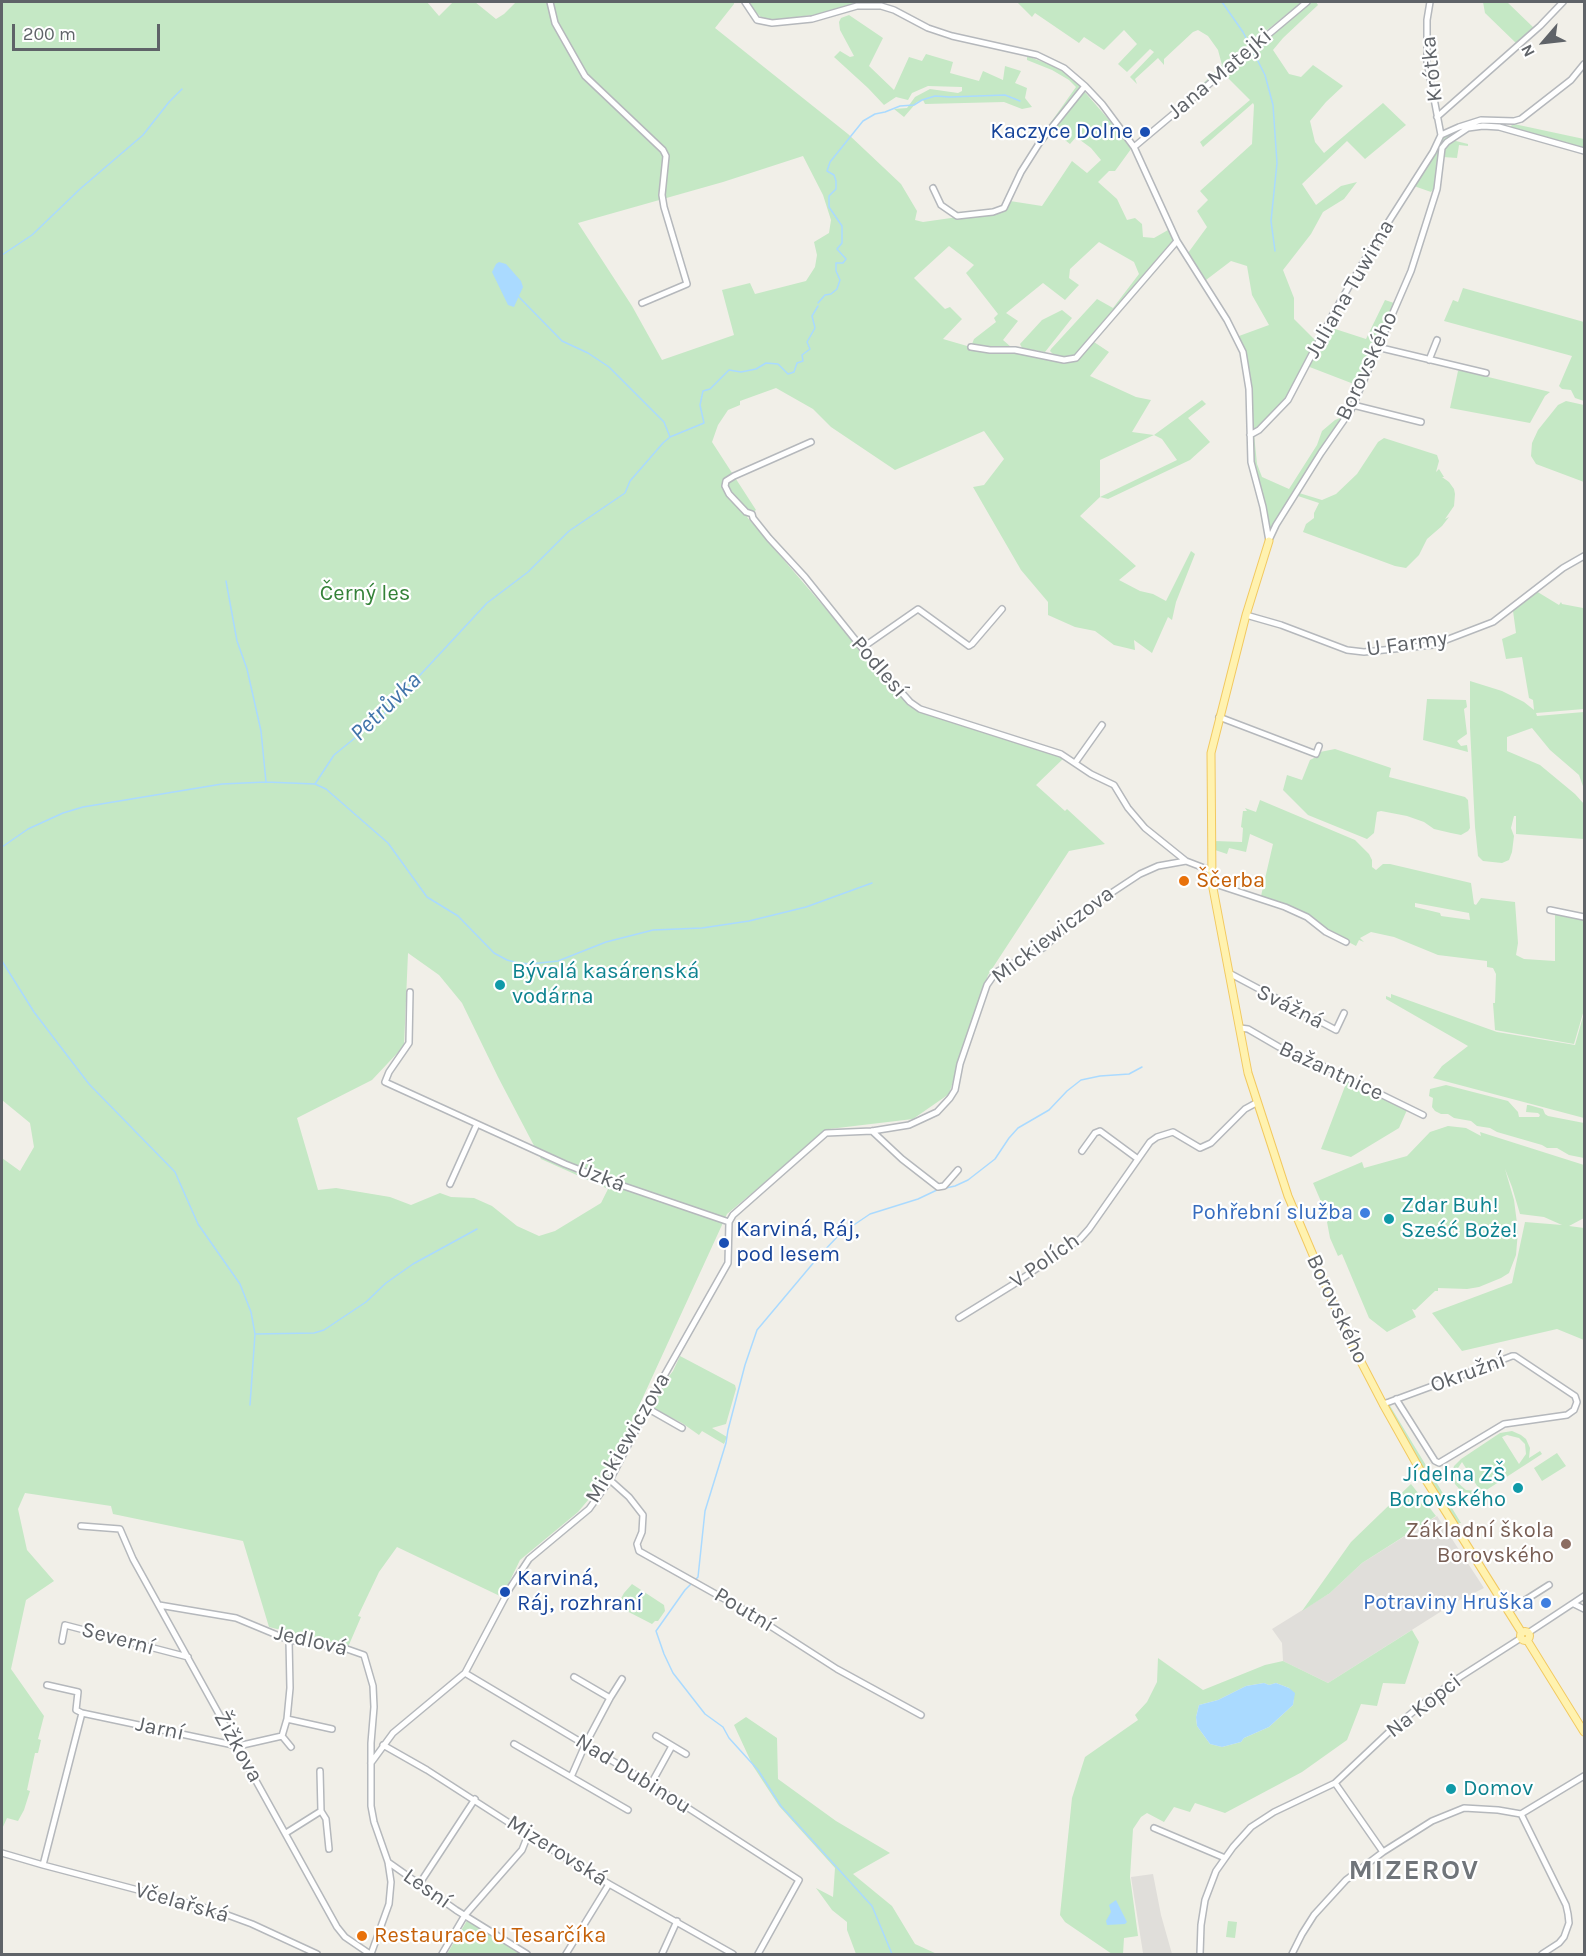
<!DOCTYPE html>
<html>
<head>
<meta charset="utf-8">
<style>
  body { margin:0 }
  #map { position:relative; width:1586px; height:1956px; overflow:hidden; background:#f1efe8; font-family:Karla,sans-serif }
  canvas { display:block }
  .frame { position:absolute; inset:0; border:3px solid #5f6368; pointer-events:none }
  .north { position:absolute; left:1514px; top:12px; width:60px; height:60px; -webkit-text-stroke:4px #fff; paint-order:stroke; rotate:242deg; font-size:16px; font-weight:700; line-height:24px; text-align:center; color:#5f6368 }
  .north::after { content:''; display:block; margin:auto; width:21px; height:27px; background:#5f6368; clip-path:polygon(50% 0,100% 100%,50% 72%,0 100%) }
  .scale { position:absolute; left:12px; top:24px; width:148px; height:27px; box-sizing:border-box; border:3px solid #5f6368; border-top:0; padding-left:8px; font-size:18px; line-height:21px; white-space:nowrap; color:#5f6368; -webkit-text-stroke:4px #fff; paint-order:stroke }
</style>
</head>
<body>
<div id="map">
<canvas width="1586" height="1956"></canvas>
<div class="frame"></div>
<div class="north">N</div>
<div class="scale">200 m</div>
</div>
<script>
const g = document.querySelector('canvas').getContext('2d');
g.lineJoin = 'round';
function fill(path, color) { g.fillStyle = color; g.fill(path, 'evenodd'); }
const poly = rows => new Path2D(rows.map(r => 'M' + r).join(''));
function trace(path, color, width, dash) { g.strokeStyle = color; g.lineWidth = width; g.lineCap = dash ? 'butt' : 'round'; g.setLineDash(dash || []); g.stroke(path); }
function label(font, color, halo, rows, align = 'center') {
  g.font = font + ' Karla,sans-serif'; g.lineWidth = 4.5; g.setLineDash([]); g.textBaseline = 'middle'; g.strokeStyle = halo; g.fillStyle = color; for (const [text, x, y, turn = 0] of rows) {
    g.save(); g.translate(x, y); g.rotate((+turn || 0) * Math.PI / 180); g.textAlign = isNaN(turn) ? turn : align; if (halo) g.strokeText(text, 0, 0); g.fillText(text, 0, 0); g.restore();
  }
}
fill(poly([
  [1437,1516,1484,1588,1456,1602,1328,1683,1283,1661,1282,1643,1272,1629,1330,1593,1362,1563],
  [1153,1874,1161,1915,1172,1954,1135,1954,1143,1953,1131,1877]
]), '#e0deda');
fill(poly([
  [2,2,427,2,439,16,453,2,475,2,496,19,504,14,516,2,734,2,734,4,715,28,848,134,901,184,917,211,915,220,923,222,993,212,1010,201,1042,206,1072,161,1087,173,1101,160,1091,148,1076,137,1070,144,1052,130,1083,90,1110,121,1131,149,1115,171,1109,171,1098,182,1117,199,1127,220,1135,218,1142,224,1143,237,1154,238,1168,230,1174,241,1077,354,1070,359,1055,356,1050,351,1051,349,1097,299,1113,308,1139,274,1134,262,1099,242,1070,269,1069,278,1079,285,1065,300,1043,283,1006,313,1018,321,1003,340,1011,347,979,349,993,353,1019,352,1072,362,1080,357,1094,342,1109,352,1090,376,1136,397,1151,400,1132,432,1154,435,1202,400,1206,404,1188,418,1210,442,1190,460,1108,499,1100,497,1080,516,1136,566,1119,580,1140,591,1153,594,1166,601,1191,551,1195,554,1176,602,1172,620,1168,617,1152,653,1134,640,1135,650,1114,645,1095,631,1075,627,1048,615,1048,602,1021,570,973,487,984,485,1004,459,984,431,895,470,831,427,813,409,776,388,740,401,740,405,728,410,718,425,712,442,756,510,747,517,909,706,1066,756,1036,785,1065,811,1067,809,1105,844,1069,851,988,975,949,1094,913,1119,829,1129,727,1214,605,1480,578,1512,520,1560,502,1597,397,1547,379,1572,358,1616,361,1617,348,1647,269,1627,243,1541,113,1514,111,1506,25,1493,18,1509,27,1550,54,1581,26,1600,11,1669,44,1716,38,1739,41,1740,38,1753,35,1753,27,1790,30,1791,24,1810,18,1821,7,1818,2,1829,2,1158,20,1171,34,1147,30,1123,2,1100],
  [803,156,823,195,831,220,829,233,814,242,817,255,815,267,806,281,755,294,750,283,722,290,734,335,662,360,632,306,578,223,723,182],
  [949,246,974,265,966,273,998,314,994,318,996,322,974,339,972,344,974,348,943,339,962,319,950,307,945,309,914,278],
  [1154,435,1162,439,1177,460,1100,497,1100,460],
  [408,953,439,975,462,1003,498,1077,541,1159,608,1189,601,1203,555,1231,539,1236,517,1226,492,1206,474,1198,451,1197,440,1193,411,1205,390,1197,336,1188,318,1190,297,1118,372,1080,404,1046],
  [750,2,868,2,820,14,773,20,761,17,753,10],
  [1017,2,1302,2,1231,59,1232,61,1189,97,1222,65,1218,50,1208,36,1198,30,1193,32,1164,59,1164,65,1158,58,1135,79,1137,84,1130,77,1154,52,1150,49,1127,72,1118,64,1137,44,1124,30,1104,50,1084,37,1079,43,1035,13,1032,17],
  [1311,2,1316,2,1318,5,1283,38,1273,50,1289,74,1301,77,1313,65,1343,86,1326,102,1310,121,1315,142,1324,153,1383,103,1406,125,1365,159,1347,141,1302,184,1316,205,1341,186,1357,182,1344,199,1323,212,1311,234,1283,270,1294,298,1294,319,1315,340,1285,400,1258,428,1253,429,1252,394,1248,363,1239,336,1269,325,1252,295,1247,266,1231,261,1206,280,1188,253,1207,227,1197,211,1208,200,1200,191,1252,144,1254,105,1253,103,1203,147,1200,142,1250,100,1225,75],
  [1483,2,1507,2,1534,28,1517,44,1485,13],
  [849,15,883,38,869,66,894,90,909,57,922,61,926,54,953,62,950,73,979,81,983,71,1003,80,1005,66,1021,71,1015,83,1027,88,1025,98,1032,107,1022,109,1004,102,925,104,923,100,917,102,904,117,894,109,907,108,915,97,930,89,958,93,962,91,962,87,928,86,912,93,908,100,896,97,884,105,868,88,834,57,840,51,850,57,854,56,840,30,839,22,841,18],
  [1027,56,1051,65,1073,77,1081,85,1081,88,1050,126,1049,125,1076,87,1069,80,1052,70,1027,60],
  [1481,121,1504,123,1500,125,1488,124,1465,128,1453,134,1443,142,1440,148,1435,187,1431,192,1414,186,1444,136,1457,129],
  [1514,124,1584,139,1584,149,1509,127],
  [1452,140,1468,144,1468,146,1459,145,1457,158,1443,157,1445,145],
  [1463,288,1584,322,1584,401,1575,398,1571,390,1562,389,1559,386,1572,356,1444,321,1453,300,1458,302],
  [1385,300,1394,303,1359,386,1307,366,1329,327,1366,339],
  [1062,310,1072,318,1045,352,1022,348,1020,344,1042,320],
  [1460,370,1480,375,1550,392,1545,396,1530,423,1450,408,1458,371],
  [1566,401,1584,405,1584,482,1536,464,1531,456,1532,443,1538,430,1558,405],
  [1345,416,1325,443,1269,531,1265,504,1256,476,1253,446,1254,434,1257,464,1262,477,1289,489,1317,445,1322,431,1335,420],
  [1384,438,1437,455,1439,461,1436,472,1439,469,1444,477,1442,477,1449,482,1454,489,1455,494,1454,506,1445,519,1449,517,1442,526,1427,539,1419,555,1406,568,1395,566,1303,532,1306,524,1314,518,1314,513,1319,503,1298,496,1288,511,1299,493,1322,500,1336,494,1357,474,1378,442],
  [1536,591,1559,605,1561,602,1562,604,1583,608,1584,709,1536,713,1537,716,1584,712,1584,789,1579,775,1550,750,1532,728,1507,737,1507,751,1540,765,1575,794,1584,804,1584,839,1516,834,1516,816,1514,816,1511,828,1514,836,1512,852,1509,860,1502,863,1483,861,1478,856,1475,827,1470,727,1470,681,1502,691,1524,702,1534,710,1533,700,1529,698,1522,657,1506,659,1502,639,1516,633,1513,611],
  [1427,699,1466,700,1467,707,1464,709,1467,734,1457,741,1461,746,1467,745,1468,752,1423,740],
  [1335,749,1391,768,1389,777,1465,797,1468,800,1470,828,1468,831,1461,835,1451,833,1434,829,1424,822,1407,816,1381,811,1377,812,1374,833,1367,839,1308,815,1283,790,1287,775,1302,780,1310,760,1318,756,1320,752],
  [1260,800,1355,840,1369,854,1372,860,1372,867,1376,870,1383,864,1390,864,1471,883,1474,904,1476,905,1481,898,1515,902,1518,943,1516,955,1524,959,1555,961,1555,912,1584,916,1584,1010,1574,1044,1495,1030,1493,1003,1495,1003,1496,974,1493,968,1487,967,1487,961,1438,955,1394,937,1371,932,1360,938,1364,942,1359,940,1356,946,1322,928,1311,917,1232,887,1261,896,1273,844,1250,834,1246,852,1229,848,1227,854,1215,850,1215,841,1242,842,1243,828,1241,827,1243,811,1247,811,1245,808,1256,812],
  [1415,903,1469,913,1470,920,1441,916,1440,913,1415,907],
  [1391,994,1497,1032,1575,1045,1584,1013,1584,1118,1433,1078,1442,1066,1468,1046,1386,999,1386,996,1391,998],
  [1347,1081,1407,1110,1399,1128,1351,1157,1321,1149],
  [1446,1085,1508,1101,1518,1112,1519,1117,1539,1117,1540,1115,1538,1113,1526,1112,1527,1105,1529,1105,1543,1109,1545,1114,1548,1116,1584,1123,1584,1158,1569,1155,1557,1148,1547,1148,1542,1145,1497,1132,1490,1128,1477,1126,1471,1121,1454,1118,1448,1114,1441,1114,1435,1111,1432,1107,1433,1098,1429,1096,1430,1089],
  [1448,1126,1466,1128,1481,1136,1480,1132,1584,1165,1584,1218,1569,1226,1584,1228,1584,1340,1557,1329,1462,1351,1432,1313,1512,1283,1525,1222,1562,1225,1544,1217,1520,1214,1512,1187,1505,1169,1514,1200,1518,1231,1516,1255,1509,1273,1501,1278,1479,1287,1467,1289,1438,1288,1438,1291,1435,1291,1415,1310,1412,1309,1416,1317,1387,1332,1369,1318,1342,1254,1338,1256,1330,1238,1327,1222,1329,1220,1313,1183,1362,1162,1364,1168,1407,1156,1430,1132],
  [680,1356,735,1385,736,1389,726,1424,712,1428,727,1437,724,1444,702,1431,699,1435,682,1423,652,1408,663,1384,673,1371],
  [1389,1404,1413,1444,1461,1523,1456,1523,1436,1493,1387,1407],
  [1512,1431,1521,1435,1526,1439,1530,1448,1529,1458,1540,1451,1542,1454,1471,1500,1468,1497,1471,1495,1461,1491,1455,1484,1452,1474,1454,1466,1461,1459,1500,1433],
  [1507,1435,1519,1438,1525,1444,1526,1454,1519,1464,1502,1437],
  [1462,1462,1479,1489,1477,1491,1466,1490,1458,1483,1456,1471],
  [1557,1453,1566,1466,1542,1481,1534,1468],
  [1411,1484,1436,1516,1362,1563,1330,1593,1302,1611,1351,1542],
  [632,1584,664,1605,665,1611,658,1621,655,1621,652,1624,617,1606,624,1593],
  [1412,1630,1419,1642,1405,1684,1383,1683,1377,1706,1361,1704,1347,1740,1302,1772,1225,1813,1195,1803,1190,1812,1174,1807,1164,1822,1147,1813,1141,1817,1133,1829,1130,1877,1138,1936,1124,1938,1123,1954,1112,1954,1065,1922,1060,1915,1072,1798,1085,1757,1138,1720,1135,1715,1147,1702,1157,1682,1158,1658,1203,1690,1265,1665,1283,1661,1328,1683],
  [1264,1683,1269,1685,1276,1683,1289,1688,1294,1696,1293,1705,1269,1727,1244,1738,1241,1742,1222,1747,1210,1744,1197,1726,1196,1717,1199,1705,1218,1700,1246,1686],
  [746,1717,777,1738,778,1779,836,1821,890,1853,853,1874,892,1906,915,1944,937,1954,856,1954,847,1930,847,1922,832,1910,816,1888,833,1897,835,1868,779,1806,753,1766,734,1725],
  [468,1919,522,1954,447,1954],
  [1228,1921,1237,1922,1235,1938,1226,1937]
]), '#c5e8c5');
fill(poly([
  [499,262,506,264,521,281,523,287,514,307,508,305,492,272,496,264],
  [1264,1683,1269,1685,1276,1683,1289,1688,1295,1693,1293,1705,1269,1727,1244,1738,1241,1742,1222,1747,1210,1744,1197,1726,1196,1717,1199,1705,1218,1700,1246,1686],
  [1116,1900,1127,1922,1125,1924,1107,1925,1106,1921,1111,1912,1109,1905]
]), '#aadaff');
trace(poly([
  [1222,2,1243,32,1265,75,1273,105,1277,163,1271,221,1275,251],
  [2,255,32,235,80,189,143,135,169,102,182,89],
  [518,296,562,341,588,353,609,367,664,422,670,437],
  [818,303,825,295,831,294,837,289,840,280,836,271,836,263,843,263,846,259,837,249,842,243,842,226,829,207,829,196,836,189,836,181,834,175,827,171,830,162,863,121,875,114,885,112,900,106,914,105,922,100,935,96,950,97,1005,95,1020,101],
  [226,581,237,641,247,669,261,731,266,782],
  [315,784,326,789,388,843,427,897,458,916,494,953,507,960,518,963,530,964,558,961,606,942,653,930,702,928,749,921,806,907,872,883],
  [2,847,28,829,63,813,83,807,222,784,266,782,315,784,334,755,382,716,487,603,528,572,569,531,625,493,630,481,663,443,670,437,704,423,700,405,703,391,710,389,729,370,741,372,756,369,766,363,778,364,788,374,794,372,797,363,803,361,802,355,810,349,807,342,815,328,812,316,818,306],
  [2,961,34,1012,89,1084,175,1172,198,1224,240,1284,251,1312,255,1334,314,1333,324,1330,366,1302,386,1283,413,1264,477,1229],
  [250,1405,255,1334],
  [892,1954,872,1906,781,1806,758,1770,729,1738,723,1727,705,1714,673,1673,664,1654,656,1631,685,1590,698,1577,705,1511,726,1443,728,1430,745,1365,757,1330,820,1255,839,1235,870,1214,918,1199,937,1190,955,1186,968,1180,995,1159,1009,1138,1018,1128,1049,1110,1067,1091,1081,1080,1100,1076,1129,1074,1142,1067]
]), '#aadaff', 1.5);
const minor = poly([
  [550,2,555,23,585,76,663,150,666,156,662,195,664,207,687,284,642,303],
  [745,2,757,20,772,23,812,19,857,6,881,6,894,10,928,28,952,36,1037,55,1064,68,1085,86,1102,104,1134,147,1177,241,1227,320,1243,352,1249,389,1251,462,1263,507,1269,541],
  [1430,2,1427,20,1427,62,1441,135],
  [1437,117,1540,26,1563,2],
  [1441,135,1459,127,1481,120,1514,121,1521,119,1571,80,1584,64],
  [1134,147,1307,2],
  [933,188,941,205,957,216,993,212,1004,208,1021,172,1040,142,1085,86],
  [971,347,990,350,1015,350,1064,360,1076,358,1177,241],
  [1377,347,1486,373],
  [1429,360,1437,340],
  [1353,405,1421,422],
  [1250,435,1259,430,1288,400,1333,314,1368,254,1433,152,1441,135],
  [811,442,734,476,726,481,725,486,729,494,746,512,752,514,753,518,769,538,805,577,862,648,910,702,920,709,1061,754,1091,774,1114,785,1128,808,1145,828,1186,861],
  [1269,540,1276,525,1321,453,1351,410,1411,271,1437,189,1442,148,1447,142,1468,128,1483,126,1499,127,1584,151],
  [1246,615,1281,625,1347,650,1364,652,1433,645,1493,622,1563,568,1584,556],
  [862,648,918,609,969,646,972,644,1002,609],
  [1219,717,1316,754,1319,746],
  [1075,763,1102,725],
  [1212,883,1285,907,1307,917,1326,932,1346,942],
  [1550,910,1584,917],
  [1229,973,1336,1030,1344,1013],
  [410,992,409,1043,389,1072,385,1082,565,1164,606,1180,729,1222],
  [1240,1028,1248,1029,1279,1047,1319,1064,1423,1115],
  [872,1131,902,1159,938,1187,944,1186,958,1170],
  [1082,1151,1095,1133,1100,1131,1138,1159],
  [450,1184,477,1124],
  [959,1318,1014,1284,1080,1239,1089,1229,1150,1142,1157,1137,1173,1132,1200,1148,1211,1143,1245,1109,1256,1103],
  [1383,1404,1389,1402,1476,1370,1512,1356,1515,1356,1575,1396,1577,1402,1574,1410,1567,1415,1504,1424,1439,1463,1435,1461,1396,1399],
  [647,1408,682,1428],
  [610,1480,629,1497,643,1515,642,1532,637,1544,639,1551,753,1615,837,1669,921,1715],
  [81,1526,120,1529,133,1559,337,1927,345,1937,370,1954],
  [1574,1604,1584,1609],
  [159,1605,236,1618,289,1640,344,1648,364,1655,373,1686,374,1707,371,1743,371,1806,374,1822,388,1862,391,1882,389,1904,371,1954],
  [1508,1611,1549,1585],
  [1528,1633,1584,1596],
  [62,1641,65,1625,188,1657],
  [465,1673,651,1784,799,1880,758,1954],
  [574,1677,610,1698],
  [47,1685,78,1692,76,1710,82,1713,238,1746,282,1736,287,1719,290,1688,289,1640],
  [82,1713,43,1865,214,1910,252,1924,317,1954],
  [287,1719,332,1729],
  [282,1736,291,1747],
  [656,1736,686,1754],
  [514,1744,628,1810],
  [383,1745,427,1770,528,1835,609,1884,733,1954],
  [371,1763,393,1733,465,1673,510,1588,529,1559,589,1509,610,1480,664,1376,728,1263,729,1222,733,1215,826,1133,872,1131,909,1125,937,1112,950,1098,955,1090,960,1064,987,985,996,972,1043,948,1084,911,1140,874,1158,866,1186,861,1212,871],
  [320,1771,321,1811],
  [571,1777,585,1745,610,1698,622,1679],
  [1335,1783,1389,1732,1420,1706,1460,1677,1521,1638],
  [651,1784,672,1746],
  [1521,1814,1566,1905,1568,1914,1569,1923,1564,1937,1559,1943,1542,1954],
  [1154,1828,1225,1858],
  [286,1833,321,1811,326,1819,329,1849],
  [2,1853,43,1865],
  [388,1862,456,1910,527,1954],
  [420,1883,475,1799],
  [442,1954,465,1915,522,1850,528,1835],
  [566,1954,609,1884],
  [662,1954,677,1921],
  [1200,1954,1201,1925,1205,1900,1216,1871,1233,1847,1251,1827,1274,1812,1335,1783,1383,1852],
  [1292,1954,1302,1934,1314,1915,1346,1880,1383,1852,1432,1821,1464,1808,1498,1810,1521,1814,1584,1776]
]);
const major = poly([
  [1269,541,1246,615,1211,753,1212,883,1248,1073,1288,1196,1346,1333,1383,1404,1424,1477,1522,1633],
  '1520.5 1636a4.5 4.5 0 1 1 9 0a4.5 4.5 0 1 1-9 0Z',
  [1527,1640,1584,1732]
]);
trace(minor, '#b5b8bc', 8);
trace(major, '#f2c960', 9);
trace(minor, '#fff', 5);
trace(major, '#fff2af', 7);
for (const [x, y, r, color] of [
  [1145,132,6,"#1a4fb4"],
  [1184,881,6,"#e8710a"],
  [500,985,6,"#0f9aa8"],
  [1365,1213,6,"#3f7fe0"],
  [1389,1219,6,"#0f9aa8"],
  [724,1243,6,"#1a4fb4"],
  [1518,1488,6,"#0f9aa8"],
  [1566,1544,6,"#8d6e63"],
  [505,1592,6,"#1a4fb4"],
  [1546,1603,6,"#3f7fe0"],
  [1451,1789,6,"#0f9aa8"],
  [362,1936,6,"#e8710a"]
]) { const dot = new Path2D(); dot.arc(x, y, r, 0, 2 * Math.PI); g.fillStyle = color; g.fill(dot); trace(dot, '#fff', 2); }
label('22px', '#5f6368', '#fff', [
  ["Krótka",1432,69,-96],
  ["Jana Matejki",1220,74,-40],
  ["Juliana Tuwima",1350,289,-60],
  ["Borovského",1367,366,-65],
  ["U Farmy",1407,644,-8],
  ["Podlesí",879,667,49],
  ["Mickiewiczova",1053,935,-37],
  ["Svážná",1290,1007,27],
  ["Bažantnice",1331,1071,25],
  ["Úzká",601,1177,21],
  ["V Polích",1045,1261,-35],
  ["Borovského",1337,1309,65],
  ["Okružní",1468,1373,-20],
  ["Mickiewiczova",628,1438,-60],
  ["Poutní",744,1610,31],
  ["Severní",118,1639,15],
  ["Jedlová",311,1641,13],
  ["Na Kopci",1424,1706,-38],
  ["Jarní",160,1729,12],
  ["Žižkova",238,1747,61],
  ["Nad Dubinou",633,1774,32],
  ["Mizerovská",557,1851,32],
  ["Lesní",427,1889,35],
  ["Včelařská",182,1903,16]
]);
label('22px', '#164399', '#fff', [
  ["Kaczyce Dolne",1133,132,"right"],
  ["Karviná, Ráj,",736,1230],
  ["pod lesem",736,1255],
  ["Karviná,",517,1579],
  ["Ráj, rozhraní",517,1604]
], 'left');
label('22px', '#348238', '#fff', [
  ["Černý les",365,594]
]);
label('22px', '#c56008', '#fff', [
  ["Ščerba",1196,881],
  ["Restaurace U Tesarčíka",374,1936]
], 'left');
label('22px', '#0d838f', '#fff', [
  ["Bývalá kasárenská",512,972],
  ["vodárna",512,997],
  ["Zdar Buh!",1401,1206],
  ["Sześć Boże!",1401,1231],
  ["Jídelna ZŠ",1506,1475,"right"],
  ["Borovského",1506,1500,"right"],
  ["Domov",1463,1789]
], 'left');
label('22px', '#366cbe', '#fff', [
  ["Pohřební služba",1353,1213],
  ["Potraviny Hruška",1534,1603]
], 'right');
label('22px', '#785e54', '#fff', [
  ["Základní škola",1554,1531],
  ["Borovského",1554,1556]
], 'right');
label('italic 24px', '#4174aa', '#fff', [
  ["Petrůvka",386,707,-44]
]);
g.letterSpacing = '1.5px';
label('bold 28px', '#70757a', '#fff', [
  ["MIZEROV",1414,1871]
]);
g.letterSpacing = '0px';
</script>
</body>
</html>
